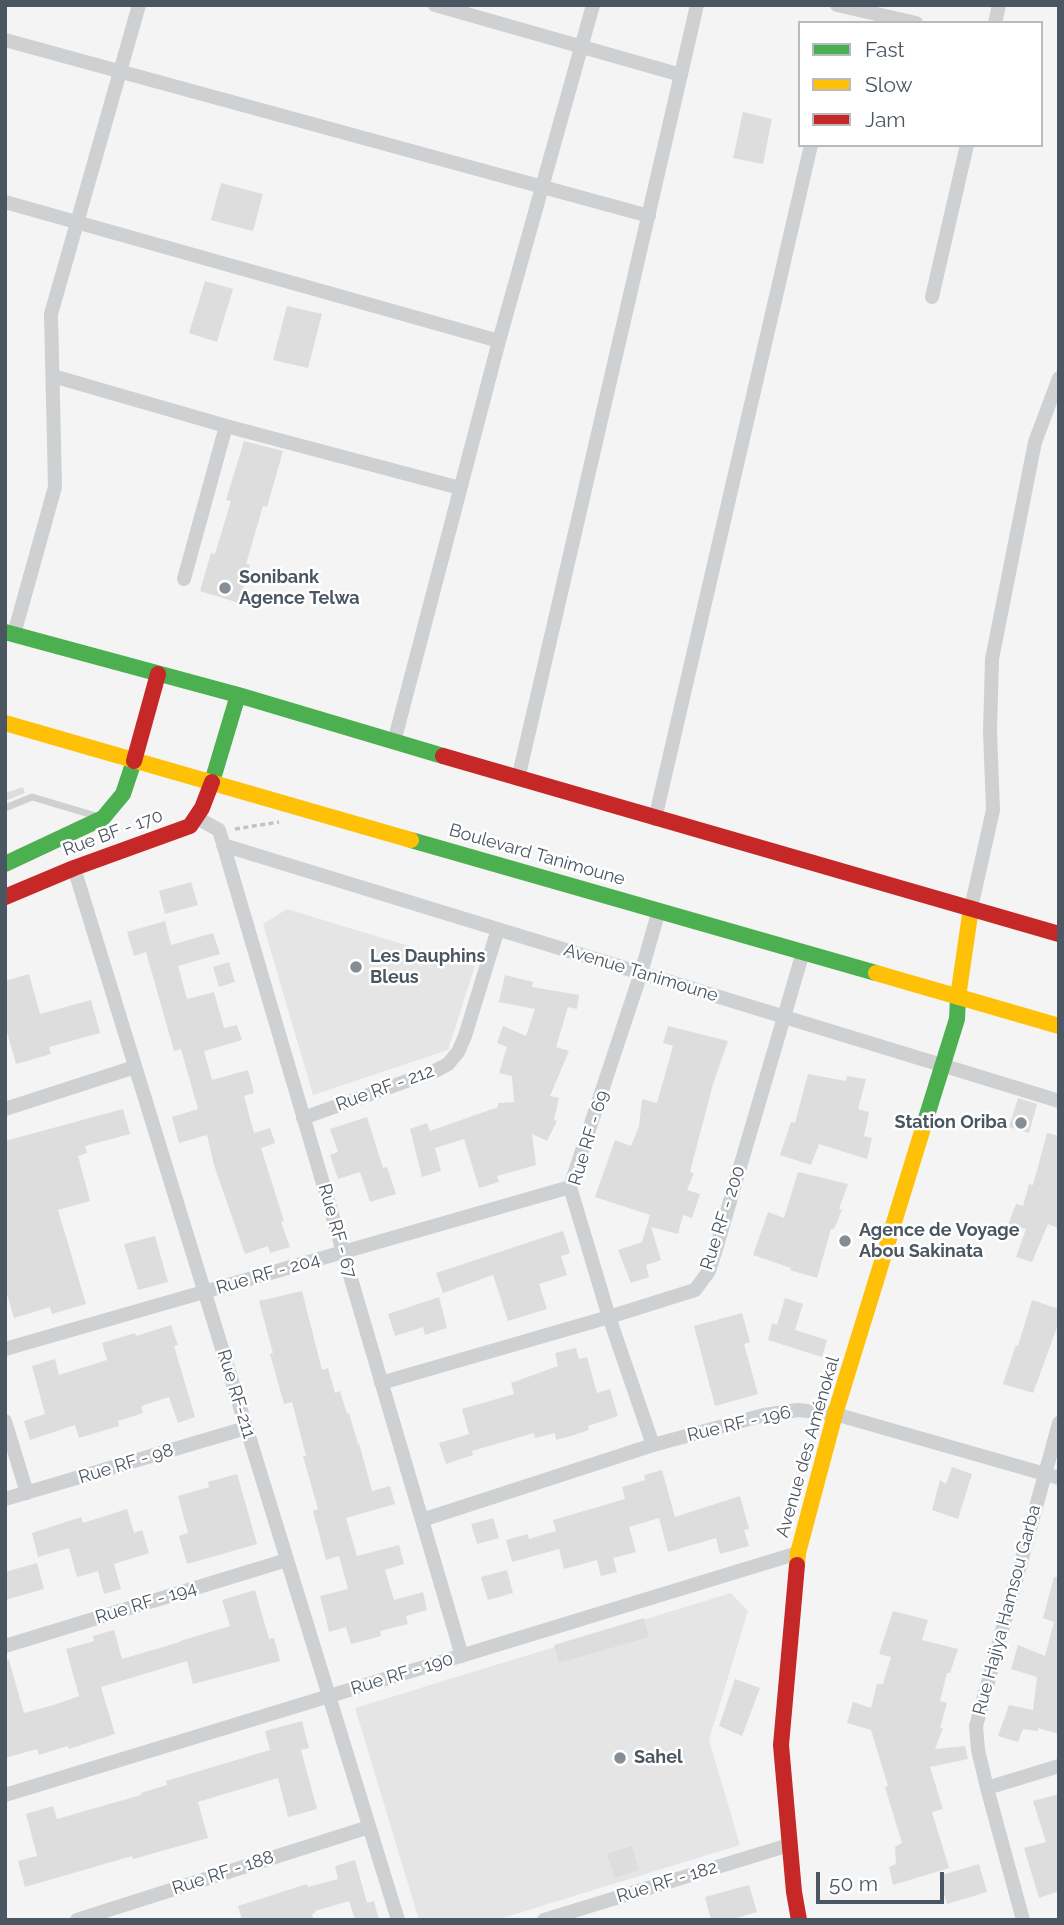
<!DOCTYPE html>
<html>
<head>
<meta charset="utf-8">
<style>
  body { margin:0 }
  #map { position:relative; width:1064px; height:1925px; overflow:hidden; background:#f4f4f4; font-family:Raleway,sans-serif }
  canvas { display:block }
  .frame { position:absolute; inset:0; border:7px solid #4a5661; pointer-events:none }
  .legend { position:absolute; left:798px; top:21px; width:245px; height:126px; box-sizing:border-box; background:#fff; border:2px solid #b7bbc0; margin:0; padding:9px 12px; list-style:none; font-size:21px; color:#4a5661 }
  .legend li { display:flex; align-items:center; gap:14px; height:35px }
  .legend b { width:35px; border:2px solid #b7bbc0 }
  .scale { position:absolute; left:816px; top:1872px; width:128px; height:32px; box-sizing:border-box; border:4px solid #4a5661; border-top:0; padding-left:9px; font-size:21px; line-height:24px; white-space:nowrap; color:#4a5661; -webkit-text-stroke:5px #fff; paint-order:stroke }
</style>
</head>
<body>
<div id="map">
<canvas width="1064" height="1925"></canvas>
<div class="frame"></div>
<ul class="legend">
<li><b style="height:9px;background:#4caf50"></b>Fast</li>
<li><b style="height:9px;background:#ffc107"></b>Slow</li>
<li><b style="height:9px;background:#c62828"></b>Jam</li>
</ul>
<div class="scale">50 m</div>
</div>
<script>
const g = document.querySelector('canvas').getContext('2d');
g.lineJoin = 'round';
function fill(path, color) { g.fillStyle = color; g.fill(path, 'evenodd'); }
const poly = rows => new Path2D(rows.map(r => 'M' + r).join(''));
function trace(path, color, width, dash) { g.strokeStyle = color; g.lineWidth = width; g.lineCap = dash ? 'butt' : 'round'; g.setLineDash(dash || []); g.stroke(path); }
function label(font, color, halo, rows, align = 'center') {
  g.font = font + ' Raleway,sans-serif'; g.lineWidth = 5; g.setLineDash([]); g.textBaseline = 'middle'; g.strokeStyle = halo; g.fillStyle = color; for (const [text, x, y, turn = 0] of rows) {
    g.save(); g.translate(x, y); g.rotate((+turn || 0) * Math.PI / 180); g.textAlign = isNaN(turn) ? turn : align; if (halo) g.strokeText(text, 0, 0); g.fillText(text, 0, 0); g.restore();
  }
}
fill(poly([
  [287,909,475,966,448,1050,313,1095,263,924],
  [731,1593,748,1611,709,1740,740,1845,496,1920,419,1920,355,1708]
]), '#e6e5e6');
fill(poly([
  [743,112,772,119,763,164,733,158],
  [221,183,263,194,253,231,211,220],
  [205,281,233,289,217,342,189,333],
  [287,306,322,314,308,368,273,360],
  [244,441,283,451,267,507,263,506,246,564,250,565,239,603,200,591,211,553,215,554,231,501,226,500],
  [23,787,25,793,5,801,5,793],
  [191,882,198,905,165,914,159,891],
  [165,921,171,945,213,933,220,954,178,966,187,999,214,992,224,1028,237,1025,242,1040,204,1051,212,1080,248,1070,254,1093,244,1096,254,1133,270,1128,275,1143,261,1148,284,1221,281,1222,290,1247,270,1253,268,1246,245,1254,214,1165,207,1135,179,1143,172,1117,198,1109,181,1049,174,1051,146,952,134,956,127,932],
  [229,962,235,982,219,987,213,967],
  [29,974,40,1014,91,1000,100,1033,49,1047,51,1054,16,1064,5,1025,5,981],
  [505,975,533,982,532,987,579,995,577,1009,568,1007,556,1047,569,1051,550,1096,559,1098,554,1120,557,1121,547,1141,532,1134,536,1165,497,1176,499,1182,479,1188,464,1139,435,1148,441,1171,422,1177,410,1129,427,1123,430,1131,498,1107,498,1103,514,1102,512,1076,499,1073,507,1047,497,1043,503,1026,526,1036,535,1009,499,1002],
  [668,1026,728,1041,713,1084,690,1172,694,1173,687,1190,700,1194,692,1218,683,1215,678,1234,651,1227,661,1260,646,1265,649,1277,631,1283,618,1250,642,1242,650,1215,595,1197,615,1140,631,1146,639,1126,642,1099,657,1103,673,1046,663,1043],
  [808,1074,846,1081,847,1076,866,1079,858,1109,869,1112,864,1136,872,1138,867,1159,819,1144,811,1165,780,1155,791,1122,795,1123],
  [1018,1098,1037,1104,1029,1133,1009,1127],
  [123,1109,130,1134,85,1146,87,1153,78,1156,90,1201,58,1210,86,1304,52,1314,50,1307,14,1318,5,1288,5,1141],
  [367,1117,383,1168,387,1167,396,1194,370,1202,360,1172,338,1179,330,1155,338,1152,330,1129],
  [1047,1133,1059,1136,1059,1228,1048,1224,1032,1262,1016,1257,1026,1229,1008,1225,1016,1204,1023,1206,1029,1184,1033,1185],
  [798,1172,848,1184,839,1209,842,1210,834,1229,831,1229,817,1278,790,1270,791,1268,753,1255,768,1212,784,1218],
  [563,1231,570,1253,561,1256,567,1275,539,1284,547,1309,508,1321,493,1275,443,1293,436,1273],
  [155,1236,168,1282,138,1290,124,1244],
  [302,1291,322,1370,328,1368,335,1393,340,1391,347,1414,349,1413,358,1444,359,1443,372,1491,390,1486,395,1504,346,1518,357,1556,399,1545,404,1564,385,1570,394,1600,423,1592,427,1610,406,1616,408,1624,380,1631,381,1636,351,1644,346,1627,329,1632,326,1619,320,1596,348,1589,339,1556,326,1560,313,1511,318,1509,303,1456,306,1456,292,1402,284,1404,270,1354,273,1353,259,1301],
  [439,1297,447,1328,425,1335,423,1327,395,1336,388,1314],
  [785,1298,803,1304,795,1330,827,1340,822,1357,768,1340,772,1323,777,1325],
  [1032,1300,1059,1309,1059,1322,1033,1393,1003,1384,1016,1345,1018,1346],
  [742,1313,750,1342,744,1344,758,1394,715,1406,694,1326],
  [171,1325,178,1345,174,1346,195,1417,178,1423,169,1397,144,1405,141,1407,143,1413,118,1421,119,1426,79,1438,75,1425,30,1440,24,1421,45,1414,32,1366,55,1359,59,1375,107,1360,102,1343,135,1333,136,1336],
  [576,1348,579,1359,587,1357,597,1393,610,1389,618,1416,588,1426,589,1430,574,1435,556,1440,555,1433,535,1438,534,1433,472,1451,473,1455,446,1464,439,1443,469,1434,462,1409,514,1394,511,1383,558,1366,555,1353],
  [952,1467,972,1474,958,1519,932,1510,940,1480,946,1484],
  [662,1470,675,1517,740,1496,749,1529,744,1530,749,1546,720,1554,716,1538,668,1552,659,1518,629,1527,636,1552,613,1558,617,1572,601,1576,597,1560,564,1569,559,1549,512,1562,506,1540,528,1534,529,1539,556,1531,553,1520,625,1499,622,1487,645,1480,644,1475],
  [237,1474,257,1544,187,1564,179,1536,188,1533,178,1496,209,1487,208,1482],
  [127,1509,134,1533,142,1530,149,1553,114,1564,121,1589,104,1594,98,1571,77,1577,69,1548,38,1557,32,1533,81,1517,83,1523],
  [493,1518,499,1538,477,1544,471,1524],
  [37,1563,44,1589,5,1600,5,1572],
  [507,1570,513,1593,488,1600,481,1577],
  [1054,1577,1059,1577,1059,1734,1038,1728,1038,1731,1023,1729,1018,1742,998,1736,1009,1705,1033,1710,1037,1677,1011,1669,1018,1645,1045,1656,1054,1622,1043,1618],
  [255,1590,269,1639,274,1638,280,1661,193,1684,187,1661,101,1687,115,1734,69,1749,68,1746,39,1755,37,1749,5,1758,5,1660,9,1660,24,1713,57,1704,79,1696,66,1649,94,1641,93,1636,114,1630,122,1659,180,1642,180,1641,230,1626,222,1600],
  [893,1611,928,1620,922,1640,958,1649,950,1673,947,1673,940,1701,947,1703,940,1728,943,1728,935,1749,965,1746,968,1759,930,1767,943,1809,932,1812,949,1868,893,1885,889,1867,896,1864,895,1847,902,1843,885,1787,888,1786,871,1730,847,1723,853,1702,871,1708,877,1684,883,1684,891,1657,879,1654],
  [644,1618,649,1637,559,1663,554,1645],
  [735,1679,760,1688,742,1736,719,1726],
  [302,1721,309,1748,301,1750,317,1809,288,1817,278,1778,198,1802,208,1838,133,1859,132,1856,25,1887,18,1861,37,1856,26,1814,53,1806,57,1819,141,1795,141,1793,167,1785,166,1781,270,1750,265,1731],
  [1059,1794,1059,1891,1039,1898,1024,1848,1046,1842,1033,1801],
  [632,1846,639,1870,615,1878,607,1854],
  [355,1860,367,1903,374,1901,379,1920,355,1920,349,1901,315,1911,315,1913,312,1914,314,1920,242,1920,238,1906,307,1884,308,1887,338,1879,335,1866],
  [979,1864,987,1892,947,1904,939,1876],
  [749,1885,757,1912,730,1920,711,1920,705,1897]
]), '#ddddde');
trace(poly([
  [235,829,279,822]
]), '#bcc7c4', 3.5, [5, 3.5]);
trace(poly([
  [5,808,32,797,96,816]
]), '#ced0d2', 7);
trace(poly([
  [435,5,681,75],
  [837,5,916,23],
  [995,23,999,5],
  [5,40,649,216],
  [5,202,499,341],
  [932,297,967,145],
  [53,376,226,426,460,488],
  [184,579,226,426],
  [14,634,55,487,51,314,139,5],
  [394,742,499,341,593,5],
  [518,779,697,5],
  [197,818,219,830,462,1656],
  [655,819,811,145],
  [223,845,1059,1101],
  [74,868,398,1920],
  [971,908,993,810,990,732,992,659,1035,442,1059,378],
  [5,1109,135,1067],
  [303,1118,435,1071,448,1064,458,1052,465,1036,498,929],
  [5,1349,570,1187],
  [381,1383,609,1317,695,1290,709,1271,716,1249,803,952],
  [5,1421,27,1493],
  [653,1445,609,1317,570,1187,641,973,659,910],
  [5,1499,246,1428],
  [422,1520,653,1445,764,1415,798,1410,835,1414,1059,1478],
  [5,1646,287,1560],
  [987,1788,1059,1766],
  [5,1795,798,1553],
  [77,1920,369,1827],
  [544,1920,789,1845],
  [1023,1920,987,1788,978,1750,976,1726,1059,1423]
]), '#ced0d2', 14);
trace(poly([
  [5,632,238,695,443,756],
  [212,782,238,695],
  [411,840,876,973],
  [5,864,103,818,123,794,134,761],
  [924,1125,957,1019,958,997]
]), '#4caf50', 16);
trace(poly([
  [5,723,411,840],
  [876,973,1059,1026],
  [958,997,971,908],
  [797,1565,798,1553,835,1414,924,1125]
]), '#ffc107', 16);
trace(poly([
  [443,756,1059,934],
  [134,761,158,674],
  [5,897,74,868,190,826,202,808,212,782],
  [797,1565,781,1745,794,1892,799,1920]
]), '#c62828', 16);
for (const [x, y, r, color] of [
  [225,588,7,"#868d94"],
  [356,967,7,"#868d94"],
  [1021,1123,7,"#868d94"],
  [845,1241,7,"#868d94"],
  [620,1758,7,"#868d94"]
]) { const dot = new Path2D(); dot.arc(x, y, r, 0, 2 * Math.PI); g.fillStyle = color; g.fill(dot); trace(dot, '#fff', 2.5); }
label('bold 18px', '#4a5661', '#fff', [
  ["Sonibank",239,578],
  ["Agence Telwa",239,599],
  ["Les Dauphins",370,957],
  ["Bleus",370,978],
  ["Station Oriba",1007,1123,"right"],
  ["Agence de Voyage",859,1231],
  ["Abou Sakinata",859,1252],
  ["Sahel",634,1758]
], 'left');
label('18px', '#4a5661', '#fff', [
  ["Rue BF - 170",113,833,-20],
  ["Boulevard Tanimoune",537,855,16],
  ["Avenue Tanimoune",641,973,17],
  ["Rue RF - 212",385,1088,-20],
  ["Rue RF - 69",589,1138,-73],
  ["Rue RF - 200",723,1218,-72],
  ["Rue RF - 67",337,1231,74],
  ["Rue RF - 204",268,1274,-16],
  ["Rue RF-211",236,1394,73],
  ["Rue RF - 196",739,1424,-13],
  ["Avenue des Aménokal",808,1447,-74],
  ["Rue RF - 98",126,1464,-17],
  ["Rue RF - 194",146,1603,-17],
  ["Rue Hajiya Hamsou Garba",1007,1610,-75],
  ["Rue RF - 190",402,1674,-17],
  ["Rue RF - 188",223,1873,-18],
  ["Rue RF - 182",667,1882,-17]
]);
</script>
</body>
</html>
